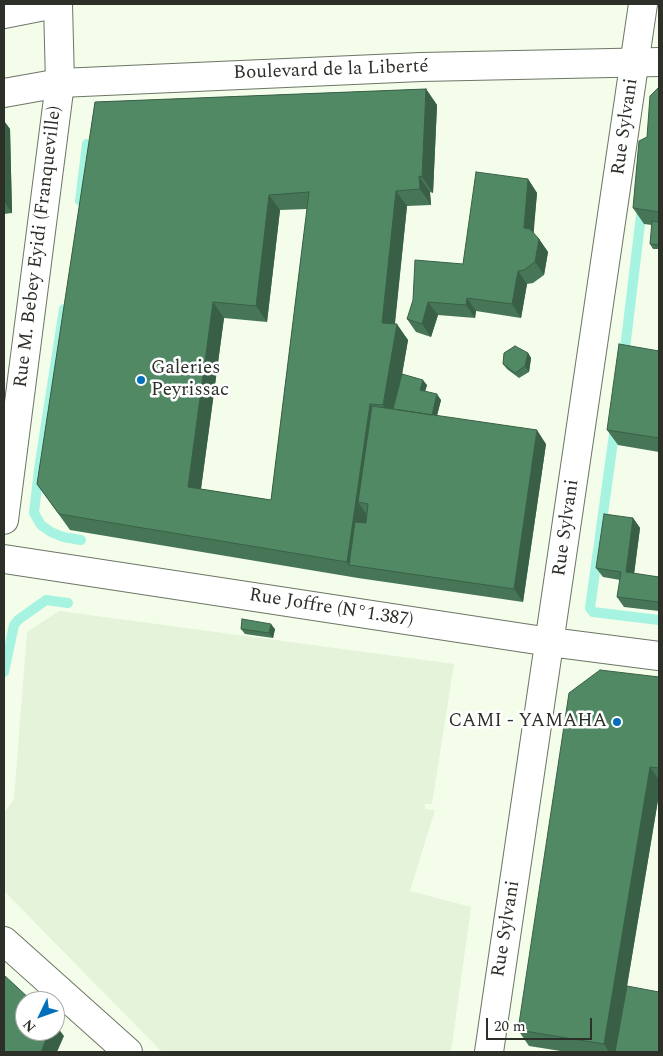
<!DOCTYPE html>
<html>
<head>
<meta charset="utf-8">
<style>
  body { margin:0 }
  #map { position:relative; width:663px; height:1056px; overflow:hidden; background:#f3fdea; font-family:Spectral,serif }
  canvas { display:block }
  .frame { position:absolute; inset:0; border:5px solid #2c3029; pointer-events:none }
  .north { position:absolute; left:15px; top:991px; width:50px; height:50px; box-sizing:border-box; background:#fff; border:1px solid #abaca9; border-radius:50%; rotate:228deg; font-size:14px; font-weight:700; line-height:20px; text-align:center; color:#2c3029 }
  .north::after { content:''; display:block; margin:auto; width:18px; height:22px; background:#036fba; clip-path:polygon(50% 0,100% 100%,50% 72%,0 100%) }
  .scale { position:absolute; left:486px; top:1018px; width:106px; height:22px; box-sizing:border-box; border:2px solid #2c3029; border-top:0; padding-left:6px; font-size:15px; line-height:18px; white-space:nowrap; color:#2c3029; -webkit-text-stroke:4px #fff; paint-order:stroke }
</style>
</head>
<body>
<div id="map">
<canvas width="663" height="1056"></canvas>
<div class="frame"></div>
<div class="north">N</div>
<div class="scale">20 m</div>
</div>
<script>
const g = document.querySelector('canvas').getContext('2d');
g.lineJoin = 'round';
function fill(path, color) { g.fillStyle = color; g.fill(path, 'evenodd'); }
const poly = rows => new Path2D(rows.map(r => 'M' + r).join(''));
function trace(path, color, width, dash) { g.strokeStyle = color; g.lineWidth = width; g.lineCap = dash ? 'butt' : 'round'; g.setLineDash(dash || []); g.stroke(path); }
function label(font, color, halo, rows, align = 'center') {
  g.font = font + ' Spectral,serif'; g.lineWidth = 5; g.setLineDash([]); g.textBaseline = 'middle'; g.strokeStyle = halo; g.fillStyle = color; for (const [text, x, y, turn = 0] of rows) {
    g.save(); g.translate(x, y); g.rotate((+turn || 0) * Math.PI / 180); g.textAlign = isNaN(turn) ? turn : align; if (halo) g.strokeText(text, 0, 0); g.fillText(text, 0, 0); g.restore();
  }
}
fill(poly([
  [59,611,454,664,432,804,425,804,425,809,435,810,410,891,471,907,451,1052,162,1052,4,891,4,813,14,799,27,632]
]), '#e5f3da');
trace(poly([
  [80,201,87,144],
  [64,309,39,469,34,513,41,525,51,532,63,537,81,540],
  [624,357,642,207],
  [615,427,590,608,593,612,659,620],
  [4,672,14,625,18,620,46,600,68,603]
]), '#a6f3e1', 10);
const minor = poly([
  [4,520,60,83,58,4],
  [4,559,550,642,659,656],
  [4,941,128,1052],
  [489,1052,643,4]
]);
const major = poly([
  [4,14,55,4],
  [4,93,60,83,421,67,659,62]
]);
trace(minor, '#6d7666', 30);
trace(major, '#6d7666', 30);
trace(minor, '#fff', 28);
trace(major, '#fff', 28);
fill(poly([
  [659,87,659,249,653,249,650,244,652,225,644,224,633,208,647,137],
  [426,89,437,105,433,193,430,192,431,205,407,206,395,324,408,340,402,374,427,385,425,391,441,400,437,416,546,444,523,602,358,578,70,530,37,484,95,102],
  [307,209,271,500,201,489,224,318,267,322,280,210],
  [4,121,10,129,12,213,4,214],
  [528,179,537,193,533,233,539,239,548,252,544,275,533,283,527,284,521,318,476,311,475,318,438,315,431,337,416,332,407,319,463,264],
  [659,351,659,452,618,445,607,430],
  [528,353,531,358,529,372,519,378,507,369,503,364],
  [633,518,640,528,634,574,659,577,659,611,624,607,617,597,620,580,603,577,596,568],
  [241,629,275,629,273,638,245,634],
  [659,677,659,794,627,986,659,1052,567,1052,529,1046,518,1030]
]), '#477657');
fill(poly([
  [426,89,437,105,433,193,422,177],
  [4,121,10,129,12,213,4,201],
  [419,176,430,192,431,205,420,189],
  [528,179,537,193,533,241,524,228],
  [396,191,407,206,393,339,382,323],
  [269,195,280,210,267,322,256,306],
  [539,239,548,252,544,275,535,262],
  [518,271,527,284,521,318,512,304],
  [467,298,476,311,475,318,466,305],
  [213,302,224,318,199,503,188,487],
  [428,302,438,315,431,337,422,324],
  [397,324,408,340,394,421,383,405],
  [528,353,531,358,529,372,525,366],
  [423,380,427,385,424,395,420,390],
  [437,394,441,400,434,426,430,421],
  [370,404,381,419,368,504,358,502,367,515,360,566,349,565,358,578,347,562],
  [537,430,546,444,523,602,514,589],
  [633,518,640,528,633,582,626,572],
  [271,624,275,629,273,638,269,633],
  [650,767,659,780,659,794,616,1052,609,1052,604,1044],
  [55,1024,64,1036,57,1052,41,1052,49,1031,55,1031]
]), '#396047');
const building = poly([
  [659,87,659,212,633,208,639,141,647,137,650,96,659,87],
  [426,89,422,177,419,176,420,189,396,191,382,323,397,324,383,405,370,404,347,562,59,514,37,484,95,102,426,89],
  [309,192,271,500,188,487,213,302,256,306,269,195,309,192],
  [476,172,528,179,524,228,530,229,539,239,535,262,524,270,518,271,512,304,467,298,466,305,428,302,422,324,407,319,413,300,415,260,463,264,476,172],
  [652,221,659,222,659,245,650,244,652,221],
  [619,344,659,351,659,438,607,430,619,344],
  [515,346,528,353,525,366,515,373,503,364,504,353,515,346],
  [402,374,423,380,420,390,437,394,432,415,393,409,402,374],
  [372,406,537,430,514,589,349,565,355,522,366,523,368,504,358,502,372,406],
  [604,514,633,518,626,572,659,577,659,602,617,597,621,572,596,568,604,514],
  [242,619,271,624,269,633,241,629,242,619],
  [600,670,659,677,659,768,650,767,604,1044,518,1030,569,693,600,670],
  [4,975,32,1001,25,1001,25,1031,49,1031,41,1052,4,1052,4,975],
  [627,986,659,992,659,1052,615,1052,627,986]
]);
fill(building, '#528965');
trace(building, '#396047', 1);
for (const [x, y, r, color] of [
  [141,380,5,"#036fba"],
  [617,722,5,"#036fba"]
]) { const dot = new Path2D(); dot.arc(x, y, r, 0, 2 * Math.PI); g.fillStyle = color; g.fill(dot); trace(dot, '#fff', 2); }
label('19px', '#2c3029', '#fff', [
  ["Boulevard de la Liberté",331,71,-2],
  ["Rue Sylvani",626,127,-82],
  ["Rue M. Bebey Eyidi (Franqueville)",39,247,-83],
  ["Rue Sylvani",567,528,-82],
  ["Rue Joffre (N°1.387)",331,609,9],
  ["Rue Sylvani",507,929,-81]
]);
label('19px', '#2c3029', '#fff', [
  ["Galeries",151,369],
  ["Peyrissac",151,391],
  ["CAMI - YAMAHA",607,722,"right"]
], 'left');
</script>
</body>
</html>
